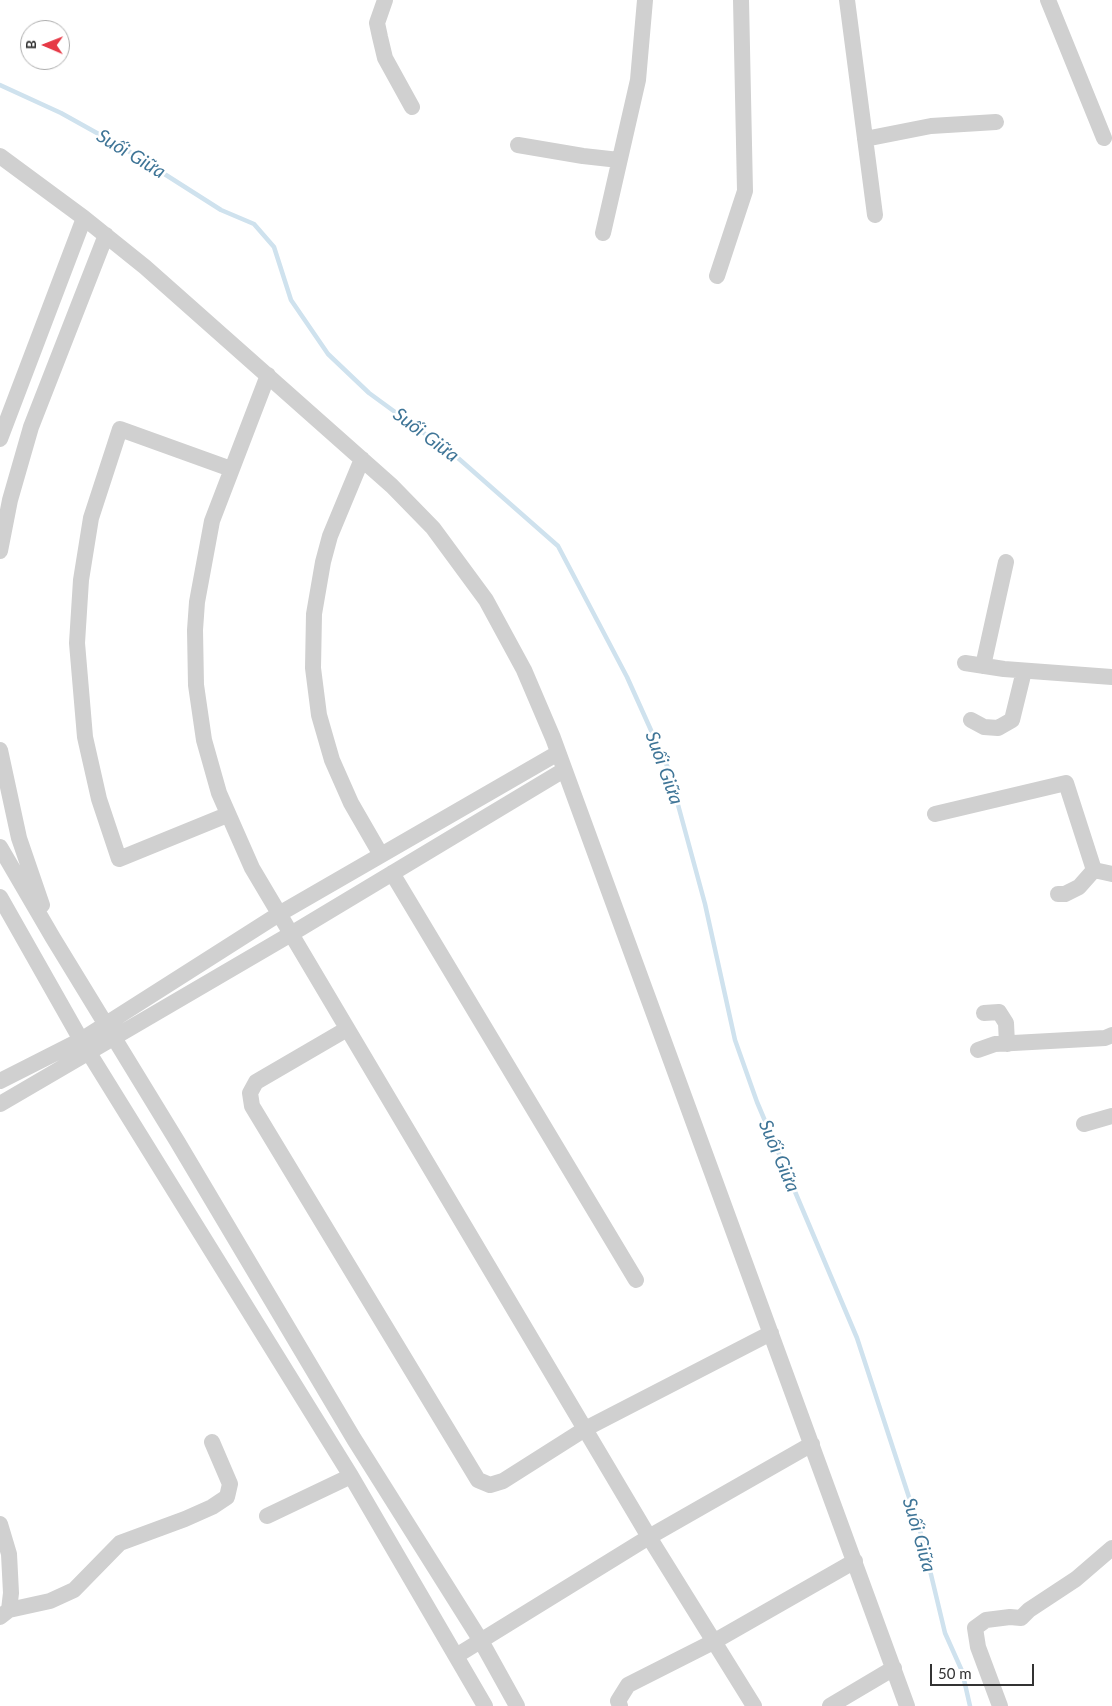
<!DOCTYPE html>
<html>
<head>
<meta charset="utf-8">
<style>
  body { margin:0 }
  #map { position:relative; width:1112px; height:1706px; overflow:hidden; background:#fff; font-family:Lato,sans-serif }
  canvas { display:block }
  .north { position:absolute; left:20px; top:20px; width:50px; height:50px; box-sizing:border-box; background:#fff; border:1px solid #adadad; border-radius:50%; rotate:271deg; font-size:14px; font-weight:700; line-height:20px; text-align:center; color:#333 }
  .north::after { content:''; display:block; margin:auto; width:18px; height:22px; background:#e63946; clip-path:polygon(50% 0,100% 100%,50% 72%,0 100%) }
  .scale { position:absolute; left:930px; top:1664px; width:104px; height:22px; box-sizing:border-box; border:2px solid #333; border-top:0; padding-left:6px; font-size:15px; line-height:18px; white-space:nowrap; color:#333; -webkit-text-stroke:4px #fff; paint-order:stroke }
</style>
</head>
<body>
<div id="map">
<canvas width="1112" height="1706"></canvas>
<div class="north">B</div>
<div class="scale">50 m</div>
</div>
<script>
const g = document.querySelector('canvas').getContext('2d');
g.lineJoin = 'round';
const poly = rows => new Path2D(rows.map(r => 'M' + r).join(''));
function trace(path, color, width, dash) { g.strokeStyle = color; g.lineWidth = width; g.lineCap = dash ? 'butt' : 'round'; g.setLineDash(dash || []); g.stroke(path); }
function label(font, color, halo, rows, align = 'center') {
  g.font = font + ' Lato,sans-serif'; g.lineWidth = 5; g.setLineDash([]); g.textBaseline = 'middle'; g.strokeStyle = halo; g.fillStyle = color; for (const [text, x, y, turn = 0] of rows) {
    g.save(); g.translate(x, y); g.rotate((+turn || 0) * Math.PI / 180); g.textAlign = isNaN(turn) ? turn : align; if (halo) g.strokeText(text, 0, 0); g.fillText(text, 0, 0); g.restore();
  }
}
trace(poly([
  [0,85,61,113,122,147,221,210,254,224,274,247,291,300,328,354,369,393,458,458,558,546,627,677,668,768,705,904,735,1040,757,1102,857,1338,922,1537,945,1633,962,1671,970,1706]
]), '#cfe2ee', 4.5);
trace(poly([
  [385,0,377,23,380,37,385,58,412,107],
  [847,0,875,215],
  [1048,0,1104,138],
  [865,139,931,126,996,122],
  [518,145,583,156,619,160],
  [0,156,84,218,145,267,392,486,433,528,486,600,524,670,553,738,907,1706],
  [603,233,638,80,645,0],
  [717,276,745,191,741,0],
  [268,375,212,521,197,602,195,630,196,685,204,740,219,793,252,868,649,1537,754,1706],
  [0,439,84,218],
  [362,459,330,536,323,562,314,614,313,668,319,715,332,760,351,803,381,855],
  [0,551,10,500,31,427,106,235],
  [965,663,1004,669,1112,677],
  [983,666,1006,562],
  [971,720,984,727,998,728,1012,720,1024,671],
  [0,750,19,838,42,905],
  [935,814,1066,783,1094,870,1112,874],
  [227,815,119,859,99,799,85,737,77,643,81,580,91,518,120,429,231,469],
  [0,847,53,938,177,1141,354,1439,481,1641,517,1706],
  [392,873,636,1280],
  [1058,894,1065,894,1079,887,1094,870],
  [0,897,81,1040,351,1476,485,1706],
  [984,1013,999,1012,1006,1023,1007,1044],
  [347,1029,256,1082,250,1093,252,1106,478,1480,490,1485,503,1481,585,1429,771,1333],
  [978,1050,995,1044,1105,1038,1112,1035],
  [0,1081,81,1040,279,914,558,753],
  [0,1104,291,934,564,770],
  [1084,1124,1112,1116],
  [267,1516,351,1476],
  [0,1524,9,1554,11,1593,9,1610,0,1617],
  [9,1610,50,1601,74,1590,120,1543,185,1519,212,1507,227,1497,230,1484,212,1442],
  [456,1656,649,1537,812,1444],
  [620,1706,618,1701,628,1685,715,1641,855,1561],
  [830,1706,894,1668],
  [1000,1706,978,1647,975,1628,986,1620,1010,1617,1021,1618,1029,1610,1076,1579,1112,1548]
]), '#d0d0d0', 16);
label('italic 19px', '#3f7597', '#fff', [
  ["Suối Giữa",131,154,31],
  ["Suối Giữa",426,435,37],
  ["Suối Giữa",664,768,70],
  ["Suối Giữa",779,1156,67],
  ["Suối Giữa",919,1535,74]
]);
</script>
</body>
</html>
